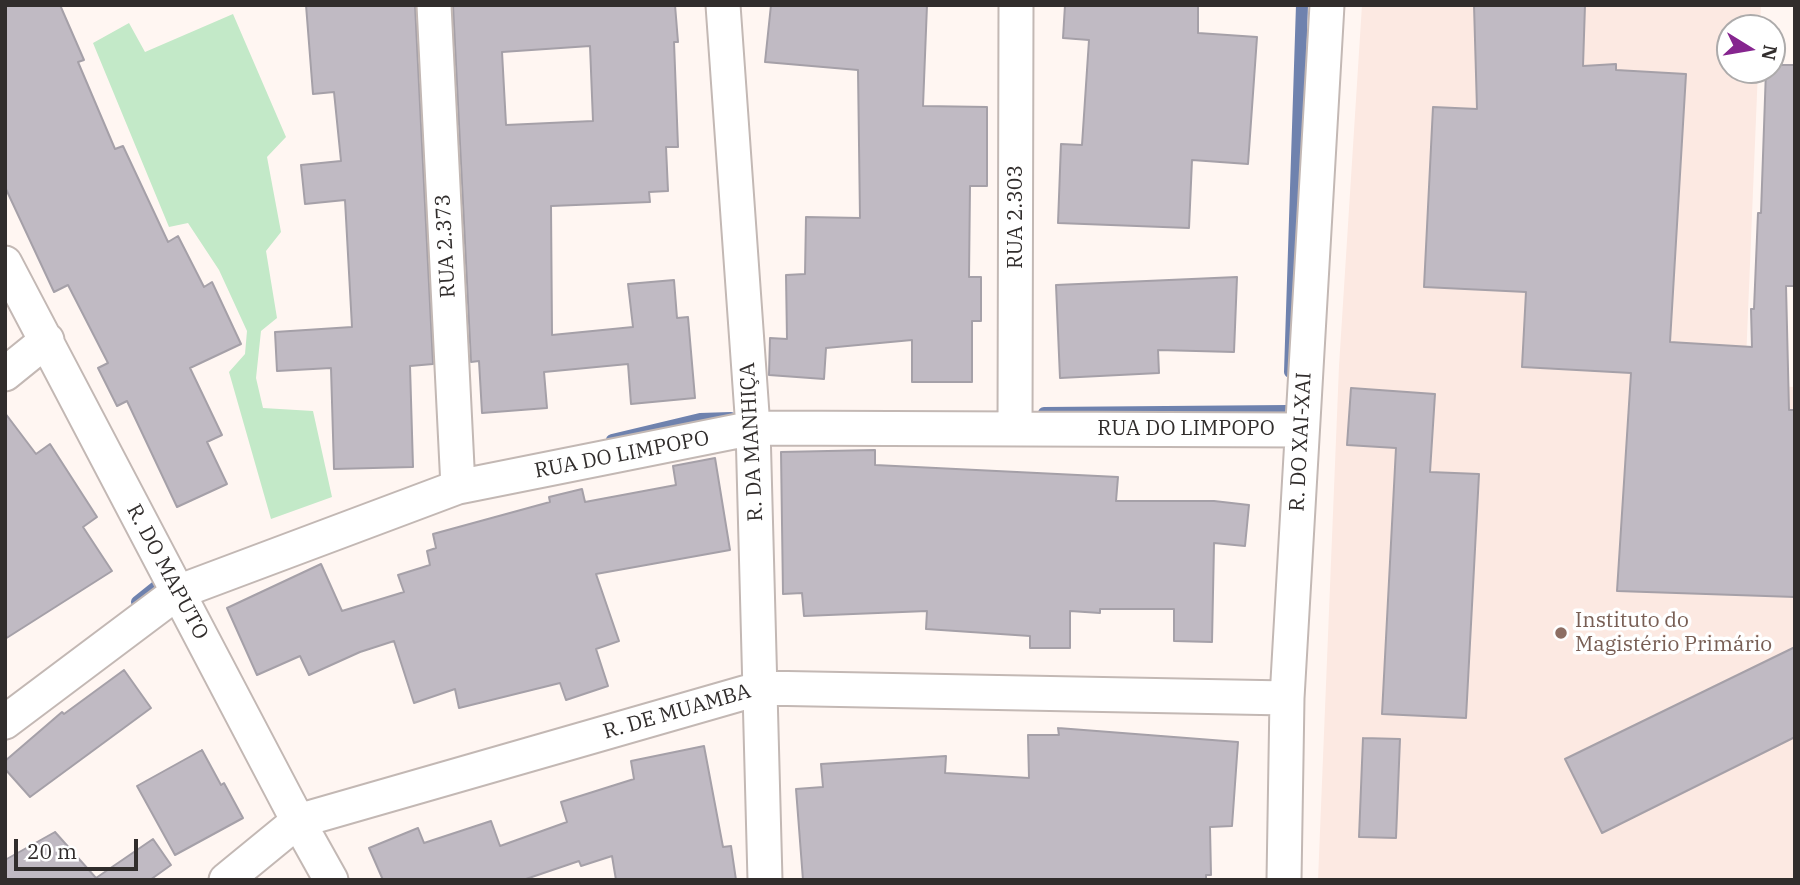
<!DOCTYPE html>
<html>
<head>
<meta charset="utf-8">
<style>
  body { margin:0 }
  #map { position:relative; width:1800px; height:885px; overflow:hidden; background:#fff6f2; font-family:"IBM Plex Serif",serif }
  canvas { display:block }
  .frame { position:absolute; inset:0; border:7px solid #312d2c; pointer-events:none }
  .north { position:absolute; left:1716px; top:14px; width:70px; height:70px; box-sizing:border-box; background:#fff; border:2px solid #adabab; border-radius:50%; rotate:101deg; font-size:19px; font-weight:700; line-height:28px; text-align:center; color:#312d2c }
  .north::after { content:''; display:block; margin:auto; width:24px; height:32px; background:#86258f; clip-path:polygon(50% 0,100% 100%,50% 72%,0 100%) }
  .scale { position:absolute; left:14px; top:839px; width:124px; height:32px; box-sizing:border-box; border:4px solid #312d2c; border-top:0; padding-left:9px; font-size:21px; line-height:24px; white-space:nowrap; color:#312d2c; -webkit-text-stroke:5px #fff; paint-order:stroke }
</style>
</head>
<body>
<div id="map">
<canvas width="1800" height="885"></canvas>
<div class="frame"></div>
<div class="north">N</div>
<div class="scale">20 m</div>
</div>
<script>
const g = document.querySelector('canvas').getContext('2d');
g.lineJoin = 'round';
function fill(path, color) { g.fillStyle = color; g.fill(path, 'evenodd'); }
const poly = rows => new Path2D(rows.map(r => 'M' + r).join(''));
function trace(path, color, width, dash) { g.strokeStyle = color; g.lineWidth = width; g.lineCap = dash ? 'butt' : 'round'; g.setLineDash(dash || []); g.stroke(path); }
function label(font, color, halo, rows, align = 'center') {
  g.font = font + ' "IBM Plex Serif",serif'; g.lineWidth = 7; g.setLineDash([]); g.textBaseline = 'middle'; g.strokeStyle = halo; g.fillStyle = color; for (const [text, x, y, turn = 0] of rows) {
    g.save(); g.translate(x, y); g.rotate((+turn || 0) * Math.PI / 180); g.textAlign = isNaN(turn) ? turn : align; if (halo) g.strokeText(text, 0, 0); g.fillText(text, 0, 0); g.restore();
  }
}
fill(poly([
  [1362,5,1761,5,1760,28,1730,28,1730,70,1758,70,1745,385,1795,387,1795,880,1318,880,1339,366]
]), '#fce9e2');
fill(poly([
  [233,14,286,137,267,157,281,232,266,251,277,318,261,331,256,378,263,408,313,411,332,497,271,519,229,372,245,354,247,331,219,270,188,223,169,227,93,43,129,23,145,52]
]), '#c3e9c8');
trace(poly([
  [1290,372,1302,5],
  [1044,413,1288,411],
  [612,440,700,419,731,418],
  [137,602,157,586,172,581]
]), '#6f82ae', 12);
const building = poly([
  [5,5,60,5,84,60,78,62,115,149,123,146,168,242,178,236,204,287,212,282,241,344,190,368,222,435,207,442,227,484,177,507,127,401,117,406,98,368,108,363,68,285,54,292,5,187,5,5],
  [306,5,415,5,433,364,410,366,413,467,334,469,331,368,277,371,275,332,352,327,345,200,305,204,301,165,341,161,334,92,313,94,306,5],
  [453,5,675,5,678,42,674,42,678,147,666,147,668,191,649,192,650,202,551,206,552,335,633,327,628,284,674,280,677,318,688,317,695,398,631,404,628,364,544,372,547,408,482,413,479,361,471,362,453,5],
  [590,46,593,121,506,125,502,52,590,46],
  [771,5,927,5,923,106,987,107,987,186,970,186,969,277,981,277,981,321,972,321,972,382,912,382,912,340,826,348,824,379,769,375,770,338,787,339,786,275,805,274,806,217,860,218,858,70,765,62,771,5],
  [1065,5,1198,5,1198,33,1257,37,1248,164,1192,160,1189,228,1058,223,1061,144,1082,145,1089,40,1063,38,1065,5],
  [1474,5,1585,5,1583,66,1616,64,1616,70,1686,74,1670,342,1752,347,1751,309,1754,309,1758,213,1761,213,1766,70,1772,70,1772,65,1795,65,1795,286,1786,286,1789,410,1795,410,1795,597,1617,591,1631,373,1522,367,1526,292,1424,287,1433,107,1477,109,1474,5],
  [1237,277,1234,352,1158,350,1159,373,1060,378,1056,285,1237,277],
  [1351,388,1435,394,1430,472,1479,474,1466,718,1382,714,1396,448,1347,445,1351,388],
  [5,413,36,454,50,444,97,517,83,527,112,571,5,639,5,413],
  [875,450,875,465,1118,477,1116,501,1214,501,1249,505,1245,546,1214,543,1212,642,1174,641,1174,609,1100,609,1100,613,1070,611,1070,648,1030,648,1030,636,926,629,927,611,804,616,802,593,783,594,781,452,875,450],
  [715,458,730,550,596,574,619,641,596,649,608,686,566,700,560,683,459,708,455,689,414,703,394,641,360,652,309,675,300,656,257,675,227,608,321,564,342,611,404,592,398,575,430,565,427,551,436,548,433,534,550,502,549,497,582,489,585,502,676,485,673,466,715,458],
  [1795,647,1795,737,1602,833,1565,759,1795,647],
  [124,670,151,708,30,797,5,769,5,761,62,712,64,714,124,670],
  [1058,728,1238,742,1232,826,1210,827,1211,875,1206,875,1206,880,803,880,796,789,823,787,821,764,946,756,945,773,1029,778,1028,735,1059,735,1058,728],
  [1363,738,1400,739,1396,838,1359,837,1363,738],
  [704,746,723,847,731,846,736,880,616,880,612,856,581,866,579,861,523,880,383,880,369,848,418,828,424,843,491,821,500,846,567,822,561,802,634,779,631,761,704,746],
  [202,750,221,785,224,783,243,818,175,855,137,786,202,750],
  [55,832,96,878,153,839,171,865,150,880,5,880,5,860,55,832]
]);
fill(building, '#c0bac3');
trace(building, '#a5a0a8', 2);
const minor = poly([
  [434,5,458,487],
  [723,5,753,428,765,880],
  [5,263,298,821,331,880],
  [5,374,47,340],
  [1015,429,1016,5],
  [5,722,178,592,458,487,753,428,1302,430],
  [226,880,298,821,761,688,1287,698],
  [1284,880,1287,698,1327,5]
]);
trace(minor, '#c3b8b4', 37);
trace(minor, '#fff', 33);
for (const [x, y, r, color] of [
  [1561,633,7,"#8d6e63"]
]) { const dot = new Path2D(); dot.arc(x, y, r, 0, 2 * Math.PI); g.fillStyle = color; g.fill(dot); trace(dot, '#fff', 2.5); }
label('21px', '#312d2c', '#fff', [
  ["RUA 2.303",1016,217,-90],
  ["RUA 2.373",446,246,-93],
  ["RUA DO LIMPOPO",1186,429],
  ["R. DA MANHIÇA",752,442,-93],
  ["R. DO XAI-XAI",1301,442,-87],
  ["RUA DO LIMPOPO",622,455,-11],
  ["R. DO MAPUTO",167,572,62],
  ["R. DE MUAMBA",677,712,-16]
]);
label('21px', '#785e54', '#fff', [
  ["Instituto do",1575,621],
  ["Magistério Primário",1575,645]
], 'left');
</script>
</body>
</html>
